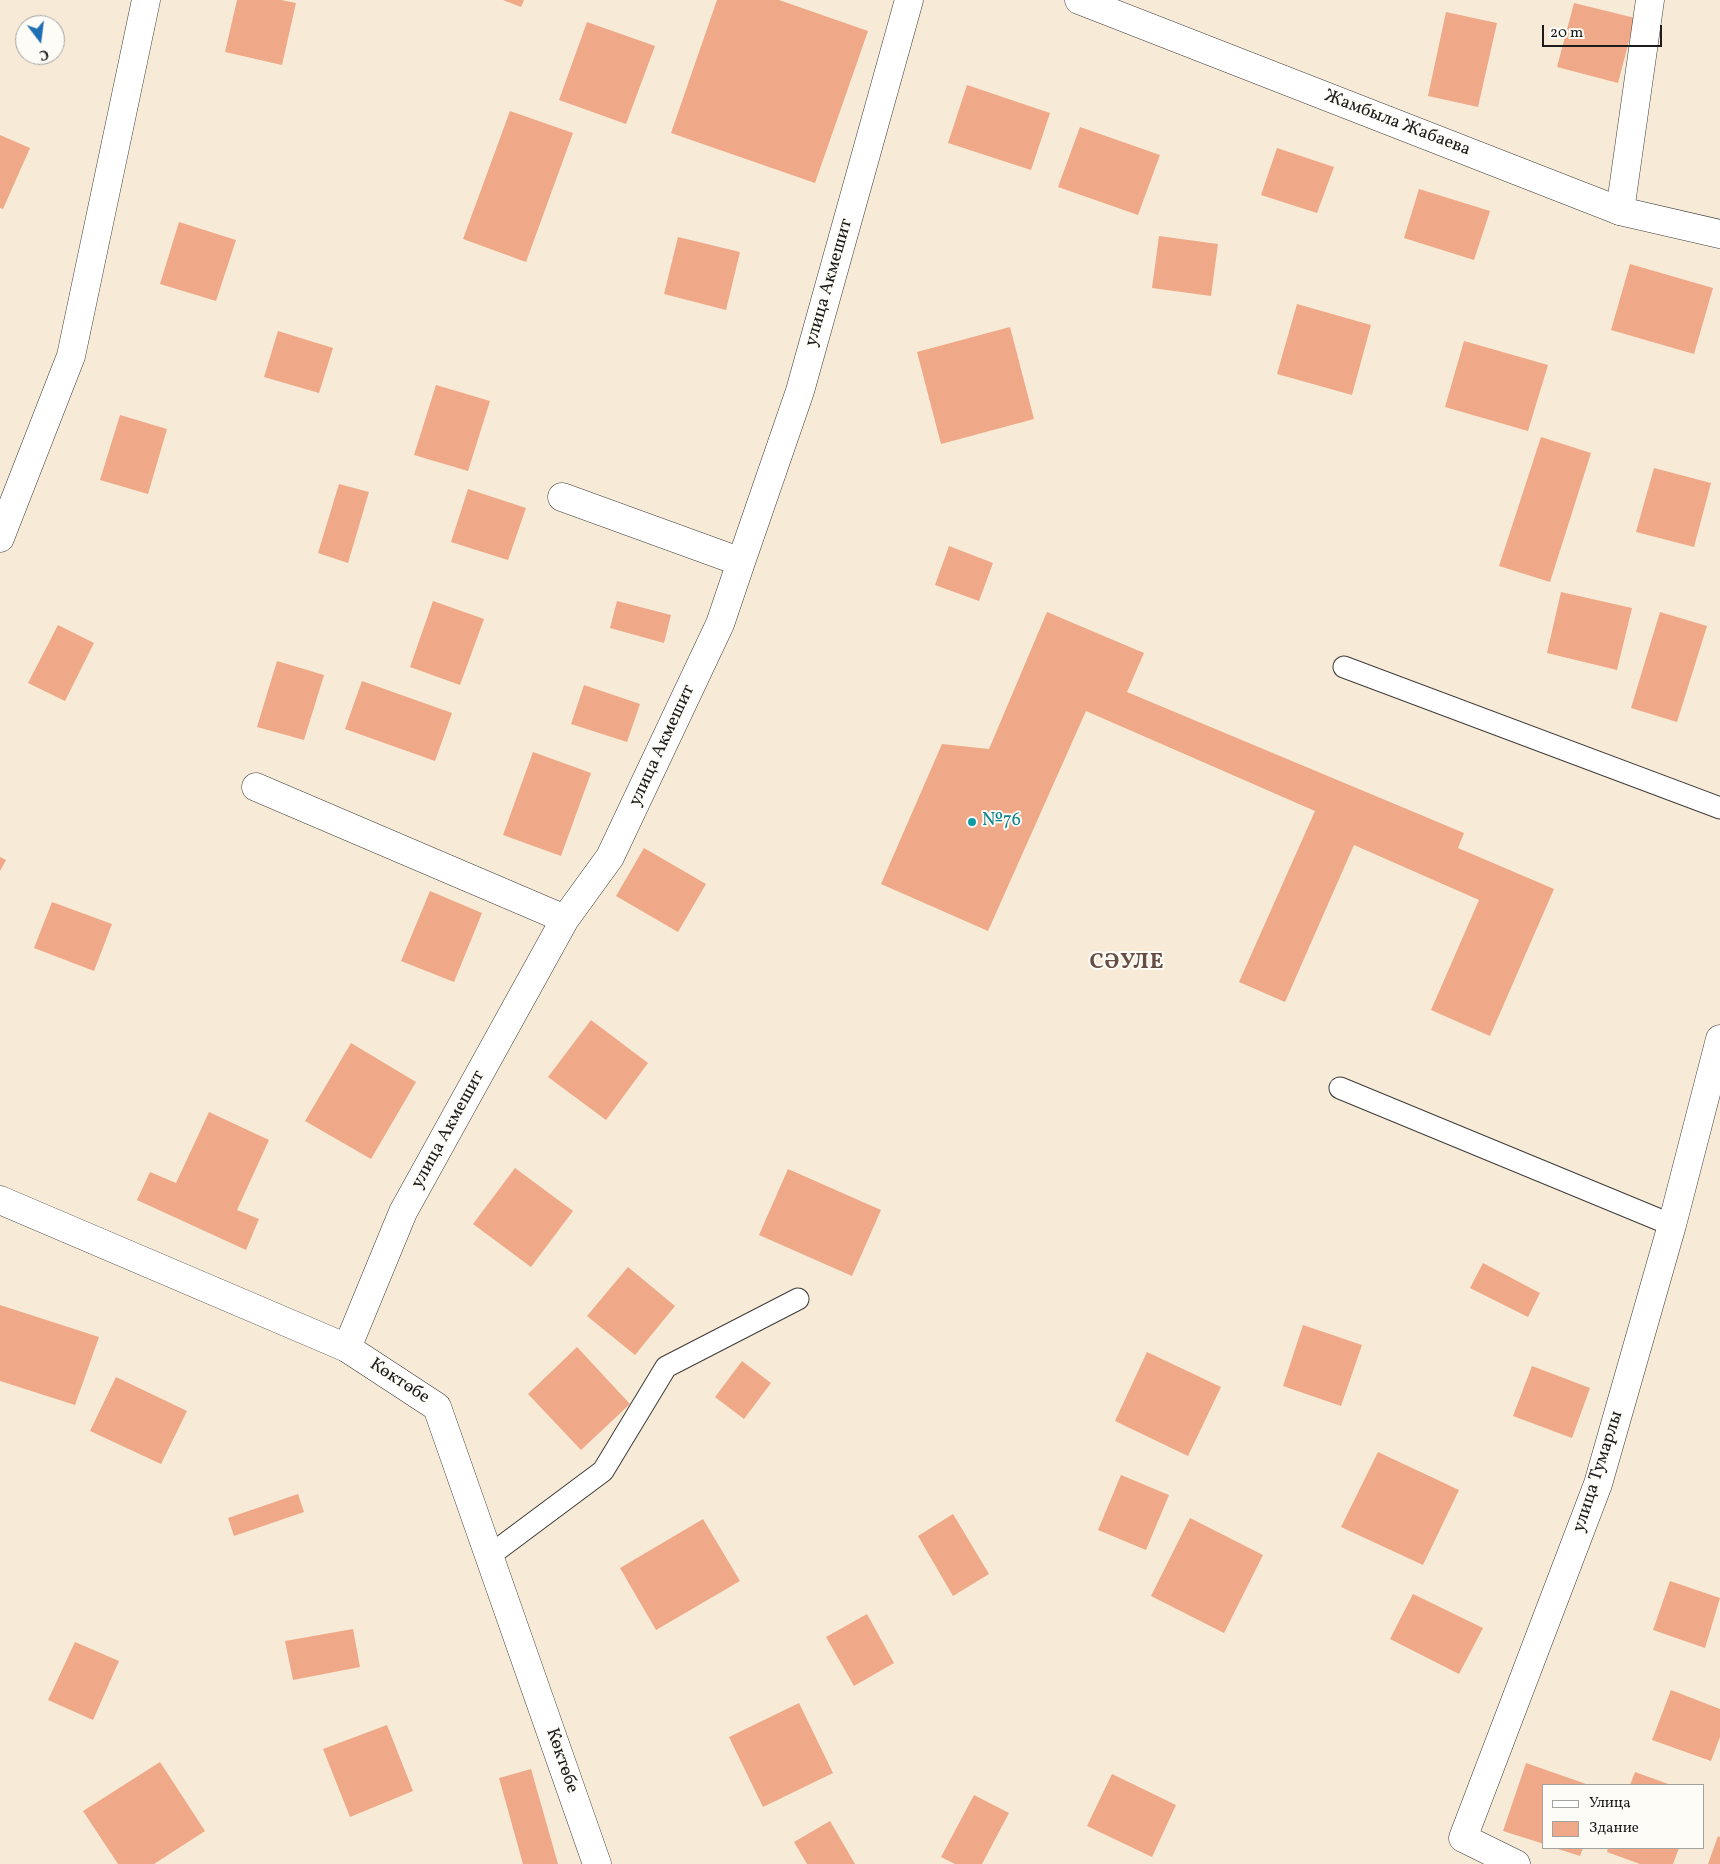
<!DOCTYPE html>
<html>
<head>
<meta charset="utf-8">
<style>
  body { margin:0 }
  #map { position:relative; width:1720px; height:1864px; overflow:hidden; background:#f7ebd7; font-family:Vollkorn,serif }
  canvas { display:block }
  .legend { position:absolute; left:1542px; top:1784px; width:162px; height:65px; box-sizing:border-box; background:#fdfcf7; border:1px solid #a3a29f; margin:0; padding:6px 9px; list-style:none; font-size:15px; color:#1c1c1c }
  .legend li { display:flex; align-items:center; gap:10px; height:25px }
  .legend b { width:25px; border:1px solid #a3a29f }
  .north { position:absolute; left:15px; top:15px; width:50px; height:50px; box-sizing:border-box; background:#fdfcf7; border:1px solid #a3a29f; border-radius:50%; rotate:165deg; font-size:14px; font-weight:700; line-height:20px; text-align:center; color:#1c1c1c }
  .north::after { content:''; display:block; margin:auto; width:18px; height:22px; background:#1f6fb2; clip-path:polygon(50% 0,100% 100%,50% 72%,0 100%) }
  .scale { position:absolute; left:1542px; top:25px; width:120px; height:22px; box-sizing:border-box; border:2px solid #1c1c1c; border-top:0; padding-left:6px; font-size:15px; line-height:18px; white-space:nowrap; color:#1c1c1c; -webkit-text-stroke:4px #fdfcf7; paint-order:stroke }
</style>
</head>
<body>
<div id="map">
<canvas width="1720" height="1864"></canvas>
<ul class="legend">
<li><b style="height:6px;background:#fff"></b>Улица</li>
<li><b style="height:14px;background:#efa988"></b>Здание</li>
</ul>
<div class="north">С</div>
<div class="scale">20 m</div>
</div>
<script>
const g = document.querySelector('canvas').getContext('2d');
g.lineJoin = 'round';
function fill(path, color) { g.fillStyle = color; g.fill(path, 'evenodd'); }
const poly = rows => new Path2D(rows.map(r => 'M' + r).join(''));
function trace(path, color, width, dash) { g.strokeStyle = color; g.lineWidth = width; g.lineCap = dash ? 'butt' : 'round'; g.setLineDash(dash || []); g.stroke(path); }
function label(font, color, halo, rows, align = 'center') {
  g.font = font + ' Vollkorn,serif'; g.lineWidth = 4; g.setLineDash([]); g.textBaseline = 'middle'; g.strokeStyle = halo; g.fillStyle = color; for (const [text, x, y, turn = 0] of rows) {
    g.save(); g.translate(x, y); g.rotate((+turn || 0) * Math.PI / 180); g.textAlign = isNaN(turn) ? turn : align; if (halo) g.strokeText(text, 0, 0); g.fillText(text, 0, 0); g.restore();
  }
}
fill(poly([
  [237,0,281,0,296,3,282,65,225,52],
  [503,0,524,0,521,7],
  [717,0,779,0,868,31,815,183,671,133],
  [1574,3,1635,18,1618,83,1557,67],
  [1446,12,1497,23,1478,107,1428,96],
  [587,22,655,46,626,124,559,100],
  [967,85,1050,113,1031,170,948,143],
  [510,111,573,133,526,262,463,239],
  [1080,127,1160,155,1138,215,1058,187],
  [0,135,30,148,3,209,0,208],
  [1277,148,1334,167,1317,213,1261,195],
  [1419,189,1490,211,1474,260,1404,238],
  [179,222,236,240,216,301,160,284],
  [1159,236,1218,244,1211,296,1152,288],
  [678,237,740,252,726,310,664,294],
  [1630,264,1713,288,1694,354,1611,330],
  [1297,304,1371,325,1352,395,1277,374],
  [1010,327,1034,419,941,444,917,352],
  [278,331,333,348,319,393,264,377],
  [1464,341,1548,365,1528,431,1445,407],
  [436,385,490,401,468,471,414,455],
  [120,415,167,429,148,494,100,480],
  [1541,437,1591,453,1550,582,1499,566],
  [1654,468,1711,483,1694,547,1636,532],
  [339,484,369,492,348,563,318,553],
  [468,489,526,508,508,560,451,542],
  [949,546,993,563,979,601,935,585],
  [1561,592,1632,608,1617,670,1547,653],
  [433,601,484,619,460,685,410,667],
  [617,601,671,615,664,643,610,628],
  [1047,612,1144,653,1127,692,1464,833,1458,848,1554,889,1490,1036,1431,1010,1479,900,1354,845,1285,1002,1239,982,1315,811,1086,711,988,931,881,884,942,744,989,749],
  [1660,612,1707,626,1677,722,1631,708],
  [58,625,94,643,65,701,28,683],
  [277,661,324,675,304,740,257,727],
  [362,681,452,713,435,761,345,729],
  [584,685,640,704,627,742,571,724],
  [533,752,591,773,561,856,503,835],
  [644,848,706,884,678,932,616,896],
  [0,857,6,860,0,871],
  [430,891,482,913,454,982,401,961],
  [52,902,112,924,94,971,34,948],
  [591,1020,648,1063,606,1120,548,1077],
  [351,1043,416,1082,371,1159,305,1121],
  [209,1112,269,1140,237,1210,259,1219,246,1250,137,1200,150,1172,176,1183],
  [515,1168,573,1211,531,1267,473,1224],
  [788,1169,881,1210,852,1276,759,1235],
  [1483,1263,1540,1293,1528,1317,1470,1288],
  [628,1267,675,1306,635,1355,587,1316],
  [0,1305,99,1337,75,1405,0,1381],
  [1303,1325,1362,1345,1341,1406,1283,1386],
  [577,1347,630,1404,581,1450,528,1394],
  [1147,1352,1221,1387,1188,1456,1115,1421],
  [742,1361,771,1383,744,1419,715,1397],
  [1532,1366,1590,1388,1572,1438,1513,1416],
  [116,1377,187,1411,161,1464,90,1431],
  [1378,1452,1459,1490,1423,1565,1341,1527],
  [1121,1475,1169,1495,1146,1550,1098,1530],
  [298,1494,304,1512,234,1536,228,1518],
  [953,1514,989,1574,953,1596,918,1536],
  [1190,1518,1263,1555,1224,1633,1151,1596],
  [703,1519,740,1581,656,1630,620,1568],
  [1670,1581,1720,1598,1705,1648,1653,1630],
  [1413,1594,1483,1628,1459,1674,1390,1639],
  [867,1614,894,1663,854,1686,826,1637],
  [353,1629,360,1667,293,1680,285,1641],
  [75,1642,119,1661,93,1720,48,1700],
  [1671,1690,1720,1709,1720,1737,1711,1761,1652,1740],
  [799,1703,833,1773,763,1807,729,1737],
  [387,1725,413,1791,350,1817,323,1749],
  [160,1762,205,1831,154,1864,118,1864,83,1811],
  [1526,1763,1589,1785,1544,1785,1544,1844,1503,1831],
  [531,1769,558,1864,523,1864,499,1778],
  [1635,1772,1671,1785,1630,1785],
  [1112,1774,1176,1805,1152,1857,1087,1826],
  [974,1795,1009,1813,982,1864,955,1864,941,1857],
  [830,1821,855,1864,807,1864,794,1842],
  [1718,1836,1720,1837,1720,1864,1708,1864],
  [1555,1848,1583,1848,1580,1856],
  [1608,1848,1679,1848,1673,1864,1640,1864,1607,1852]
]), '#efa988');
const service = poly([
  [1344,667,1720,808],
  [1340,1088,1672,1225],
  [489,1556,603,1471,666,1367,798,1299]
]);
const minor = poly([
  [1620,211,1650,0],
  [562,497,741,562,720,624,610,857,565,919],
  [0,538,71,356,146,0],
  [741,562,800,391,909,0],
  [256,787,565,919,403,1212,347,1348],
  [1516,1864,1463,1838,1598,1484,1672,1225,1720,1039]
]);
const tertiary = poly([
  [1079,0,1620,211,1720,234],
  [0,1200,347,1348,437,1407,597,1864]
]);
trace(service, '#3d3b38', 23);
trace(minor, '#3d3b38', 29);
trace(tertiary, '#3d3b38', 29);
trace(service, '#fff', 21);
trace(minor, '#fff', 28);
trace(tertiary, '#fff', 28);
for (const [x, y, r, color] of [
  [972,822,5,"#0f9aa8"]
]) { const dot = new Path2D(); dot.arc(x, y, r, 0, 2 * Math.PI); g.fillStyle = color; g.fill(dot); trace(dot, '#fdfcf7', 2); }
label('18px', '#1c1c1c', '#fdfcf7', [
  ["Жамбыла Жабаева",1397,124,21],
  ["улица Акмешит",830,283,-74],
  ["улица Акмешит",663,746,-65],
  ["улица Акмешит",449,1130,-61],
  ["Көктөбе",399,1382,33],
  ["улица Тумарлы",1599,1472,-72],
  ["Көктөбе",561,1761,71]
]);
label('18px', '#0d838f', '#fdfcf7', [
  ["№76",982,822]
], 'left');
g.letterSpacing = '1px';
label('bold 22px', '#664d42', '#fdfcf7', [
  ["СӘУЛЕ",1127,964]
]);
g.letterSpacing = '0px';
</script>
</body>
</html>
